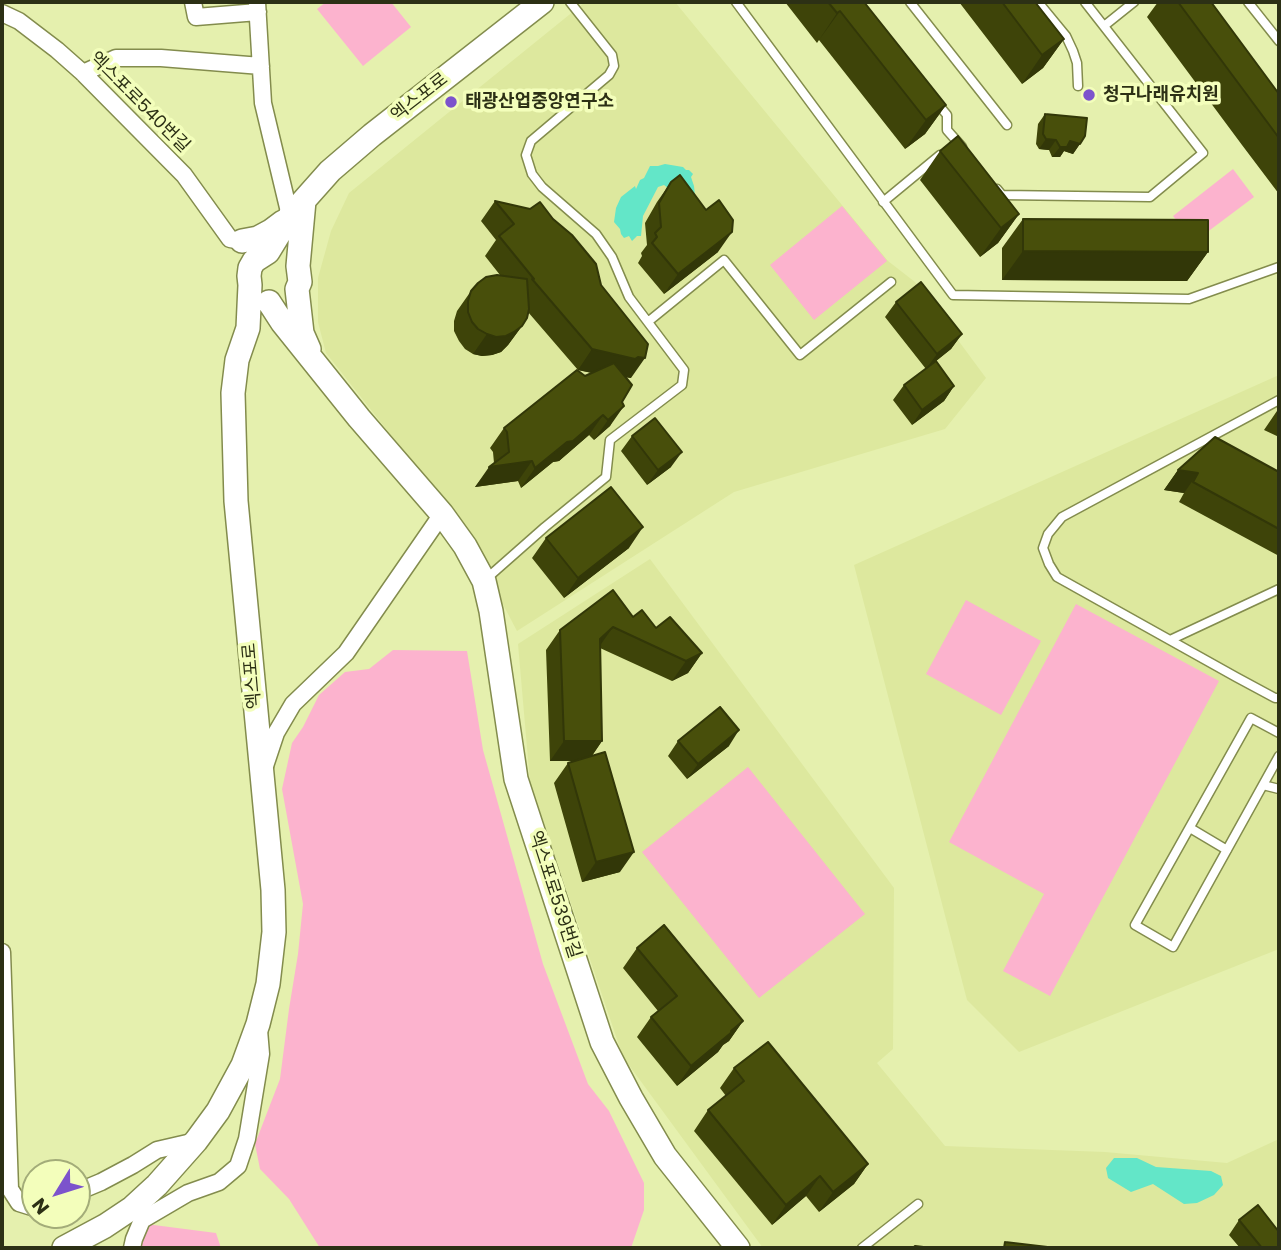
<!DOCTYPE html>
<html>
<head>
<meta charset="utf-8">
<style>
  body { margin:0 }
  #map { position:relative; width:1281px; height:1250px; overflow:hidden; background:#e5f0ae; font-family:Poppins,sans-serif }
  canvas { display:block }
  .frame { position:absolute; inset:0; border:4px solid #2c3015; pointer-events:none }
  .north { position:absolute; left:21px; top:1159px; width:70px; height:70px; box-sizing:border-box; background:#f3febb; border:2px solid #a3ac79; border-radius:50%; rotate:232deg; font-size:19px; font-weight:700; line-height:28px; text-align:center; color:#2c3015 }
  .north::after { content:''; display:block; margin:auto; width:24px; height:32px; background:#7c53cc; clip-path:polygon(50% 0,100% 100%,50% 72%,0 100%) }
</style>
</head>
<body>
<div id="map">
<canvas width="1281" height="1250"></canvas>
<div class="frame"></div>
<div class="north">N</div>
</div>
<script>
const g = document.querySelector('canvas').getContext('2d');
g.lineJoin = 'round';
function fill(path, color) { g.fillStyle = color; g.fill(path, 'evenodd'); }
const poly = rows => new Path2D(rows.map(r => 'M' + r).join(''));
function trace(path, color, width, dash) { g.strokeStyle = color; g.lineWidth = width; g.lineCap = dash ? 'butt' : 'round'; g.setLineDash(dash || []); g.stroke(path); }
function label(font, color, halo, rows, align = 'center') {
  g.font = font + ' Poppins,"Noto Sans KR",sans-serif'; g.lineWidth = 7; g.setLineDash([]); g.textBaseline = 'middle'; g.strokeStyle = halo; g.fillStyle = color; for (const [text, x, y, turn = 0] of rows) {
    g.save(); g.translate(x, y); g.rotate((+turn || 0) * Math.PI / 180); g.textAlign = isNaN(turn) ? turn : align; if (halo) g.strokeText(text, 0, 0); g.fillText(text, 0, 0); g.restore();
  }
}
fill(poly([
  [585,2,675,2,888,261,915,282,986,378,945,429,734,492,517,631,459,521,326,353,318,322,318,278,331,231,349,193],
  [1279,375,1279,949,1019,1052,967,1000,854,565],
  [650,559,894,888,893,1049,877,1063,945,1146,1105,1152,1227,1163,1279,1139,1279,1248,763,1248,623,1057,530,782,518,644]
]), '#dde89e');
fill(poly([
  [326,2,391,2,411,27,363,66,317,9],
  [1233,169,1254,197,1194,242,1173,216],
  [842,206,887,261,814,320,770,265],
  [966,600,1041,641,1001,715,926,674],
  [1076,604,1219,681,1050,996,1003,971,1044,894,949,842],
  [393,650,467,651,483,750,543,964,588,1084,609,1111,644,1183,644,1210,631,1248,320,1248,289,1199,260,1169,255,1144,280,1079,289,1009,298,954,303,904,282,789,292,743,303,727,319,695,345,672,369,669],
  [748,767,865,914,759,998,642,852],
  [146,1224,216,1233,221,1248,133,1248]
]), '#fcb3ce');
fill(poly([
  [665,164,683,167,686,170,689,170,693,174,691,177,694,186,695,196,668,188,664,185,658,187,643,216,641,236,637,236,632,241,629,236,624,238,621,234,620,229,614,222,616,208,621,197,635,186,636,189,640,180,644,178,650,166,658,166],
  [1114,1158,1137,1158,1156,1167,1211,1171,1221,1176,1223,1185,1214,1195,1197,1203,1184,1204,1153,1184,1131,1192,1108,1178,1106,1168]
]), '#63e6c8');
const lane = poly([
  [736,2,953,295,1189,299,1279,267],
  [910,2,1007,125],
  [1038,2,1066,36,1073,51,1077,63,1078,86],
  [1248,2,1279,41],
  [1104,26,1134,2],
  [937,103,947,115,947,130,962,147],
  [997,189,1002,195,1150,197,1203,153,1085,2],
  [883,202,940,155],
  [649,321,724,260,800,355,891,282],
  [1279,400,1062,517,1048,534,1043,548,1049,564,1057,577,1236,677,1275,698,1279,698],
  [486,579,545,527,606,477,610,440,682,385,684,370,629,297,612,257,596,234,542,187,532,174,526,155,531,141,609,75,614,66,612,55,570,2],
  [1170,640,1279,589],
  [1279,733,1251,718,1135,925,1173,947,1279,756],
  [1263,785,1279,789],
  [1190,828,1227,850],
  [862,1248,918,1204]
]);
const street = poly([
  [193,2,196,17,258,12],
  [257,2,263,103,290,216],
  [2,13,19,21,57,50,83,73,184,175,230,239,242,241],
  [83,73,116,58,161,58,261,66],
  [265,766,276,733,293,704,346,653,442,514],
  [2,952,10,1189,19,1203,35,1208],
  [77,1192,101,1182,133,1165,157,1150,196,1141],
  [132,1248,134,1239,142,1220,188,1193,219,1182,238,1166,247,1139,261,1054,259,1030]
]);
const secondary = poly([
  [304,201,298,266,300,282,297,289,302,333,309,349],
  [242,241,258,238,271,231,283,222],
  [269,302,282,322,359,418,442,514,465,546,484,581,491,611,516,779,602,1042,631,1098,665,1156,738,1248],
  [64,1248,105,1226,132,1208,157,1185,196,1141,218,1111,243,1065,258,1024,268,984,274,932,273,890,236,501,233,393,237,360,248,328,250,285,249,276,250,268,254,261,268,252,290,216,330,171,372,135,542,2]
]);
trace(lane, '#838c4d', 11);
trace(street, '#838c4d', 19);
trace(secondary, '#838c4d', 26);
trace(lane, '#fff', 8);
trace(street, '#fff', 16);
trace(secondary, '#fff', 23);
fill(poly([
  [785,2,864,2,946,105,925,134,905,149,819,40,817,43],
  [959,2,1035,2,1064,39,1043,68,1022,84],
  [1158,2,1211,2,1279,94,1279,194,1242,145,1147,17],
  [1045,114,1085,136,1073,154,1064,151,1060,157,1052,157,1049,150,1039,149,1036,144,1038,124],
  [940,151,1019,214,998,243,980,257,920,180],
  [671,182,718,252,664,294,638,263,642,256,641,253,647,245,645,223,657,202],
  [495,201,601,285,631,378,626,377,622,402,610,426,594,440,589,435,559,461,553,462,521,488,518,481,475,487,494,463,493,452,490,448,504,428,585,376,592,373,578,370,528,312,522,326,508,345,501,352,492,355,482,356,473,354,465,349,459,341,454,331,454,321,457,311,471,291,500,275,485,256,496,240,481,221],
  [1023,219,1208,252,1187,281,1002,280,1002,248],
  [896,302,962,334,951,349,936,361,954,386,944,401,912,425,893,400,904,385,926,369,885,317],
  [1279,408,1279,437,1264,430],
  [632,436,671,467,647,485,621,451],
  [1178,470,1279,472,1279,556,1179,502,1184,493,1164,490],
  [546,538,629,548,564,598,532,558],
  [633,617,702,653,688,673,672,681,600,648,602,741,592,756,620,872,582,882,554,783,568,763,574,761,550,761,546,650,560,630],
  [678,741,729,746,687,779,668,756],
  [637,948,743,1021,729,1041,723,1045,718,1052,677,1086,637,1037,651,1017,658,1011,623,968],
  [734,1068,868,1164,854,1184,819,1212,806,1196,772,1225,694,1131,708,1110,726,1096,720,1088],
  [1239,1220,1279,1248,1240,1248,1229,1235]
]), '#3e4409');
fill(poly([
  [840,11,819,40,817,43,837,13],
  [1064,39,1043,68,1022,84,1042,55],
  [946,105,925,134,905,149,926,120],
  [1046,139,1056,140,1049,150,1039,149],
  [1070,141,1080,144,1073,154,1064,151,1060,157,1052,157,1060,147],
  [1019,214,998,243,980,257,1001,228],
  [732,232,718,252,664,294,678,274],
  [1023,251,1208,252,1187,281,1002,280],
  [522,326,508,345,501,352,492,355,482,356,473,354,487,334],
  [962,334,951,349,926,369,937,354],
  [592,349,638,357,645,358,631,378,624,377,621,379,578,370],
  [954,386,944,401,912,425,922,410],
  [624,406,610,426,594,440,608,420],
  [603,415,589,435,559,461,553,462,521,488,535,468],
  [682,452,671,467,647,485,658,470],
  [532,461,518,481,475,487,489,467],
  [1178,470,1198,473,1184,493,1164,490],
  [643,527,629,548,564,598,578,578],
  [613,627,599,647,600,639],
  [702,653,688,673,672,681,686,661],
  [739,730,729,746,687,779,698,764],
  [564,741,602,741,588,761,550,761],
  [634,852,620,872,582,882,596,862],
  [743,1021,729,1041,723,1045,718,1052,677,1086,691,1066],
  [868,1164,854,1184,819,1212,833,1192],
  [820,1176,806,1196,772,1225,786,1205]
]), '#323708');
const building = poly([
  [828,2,864,2,946,105,926,120,840,11,837,13,828,2],
  [1002,2,1035,2,1064,39,1042,55,1002,2],
  [1178,2,1211,2,1279,94,1279,138,1178,2],
  [1045,114,1087,118,1085,136,1080,144,1070,141,1067,147,1060,147,1056,140,1046,139,1043,134,1045,114],
  [958,136,1019,214,1001,228,940,151,958,136],
  [680,175,706,210,719,200,733,220,732,232,678,274,652,243,657,237,655,233,661,227,659,203,671,182,680,175],
  [495,201,530,209,540,202,553,219,572,235,596,264,601,285,648,344,645,358,638,357,635,359,592,349,532,279,534,279,499,236,514,224,495,201],
  [1023,219,1208,220,1208,252,1023,251,1023,219],
  [497,275,527,279,529,309,527,318,522,326,514,332,506,336,496,337,487,334,478,329,472,322,468,312,468,301,471,291,478,283,486,277,497,275],
  [921,282,962,334,937,354,896,302,921,282],
  [936,361,954,386,922,410,904,385,936,361],
  [614,363,632,385,622,402,624,406,608,420,603,415,573,441,567,442,535,468,532,461,489,467,509,452,507,432,504,428,577,370,585,376,614,363],
  [655,418,682,452,658,470,632,436,655,418],
  [1215,437,1279,472,1279,529,1193,482,1198,473,1178,470,1215,437],
  [611,487,643,527,578,578,546,538,611,487],
  [613,590,633,617,642,610,656,628,670,617,702,653,686,661,613,627,600,639,602,741,564,741,560,630,613,590],
  [720,707,739,730,698,764,678,741,720,707],
  [605,752,634,852,596,862,568,763,605,752],
  [664,925,743,1021,731,1031,732,1032,691,1066,651,1017,677,996,637,948,664,925],
  [768,1042,868,1164,833,1192,820,1176,786,1205,708,1110,744,1081,734,1068,768,1042],
  [1258,1205,1279,1232,1279,1248,1262,1248,1239,1220,1258,1205],
  [1005,1242,1056,1248,1004,1248,1005,1242],
  [915,1246,932,1248,913,1248,915,1246]
]);
fill(building, '#484f0b');
trace(building, '#323708', 2);
for (const [x, y, r, color] of [
  [1089,95,7,"#7c53cc"],
  [451,102,7,"#7c53cc"]
]) { const dot = new Path2D(); dot.arc(x, y, r, 0, 2 * Math.PI); g.fillStyle = color; g.fill(dot); trace(dot, '#f3febb', 2.5); }
label('bold 18px', '#2c3015', '#f3febb', [
  ["청구나래유치원",1103,95],
  ["태광산업중앙연구소",465,102]
], 'left');
label('18px', '#2c3015', '#f3febb', [
  ["엑스포로",420,98,-38],
  ["엑스포로540번길",139,103,45],
  ["엑스포로",253,676,-95],
  ["엑스포로539번길",554,895,72]
]);
</script>
</body>
</html>
